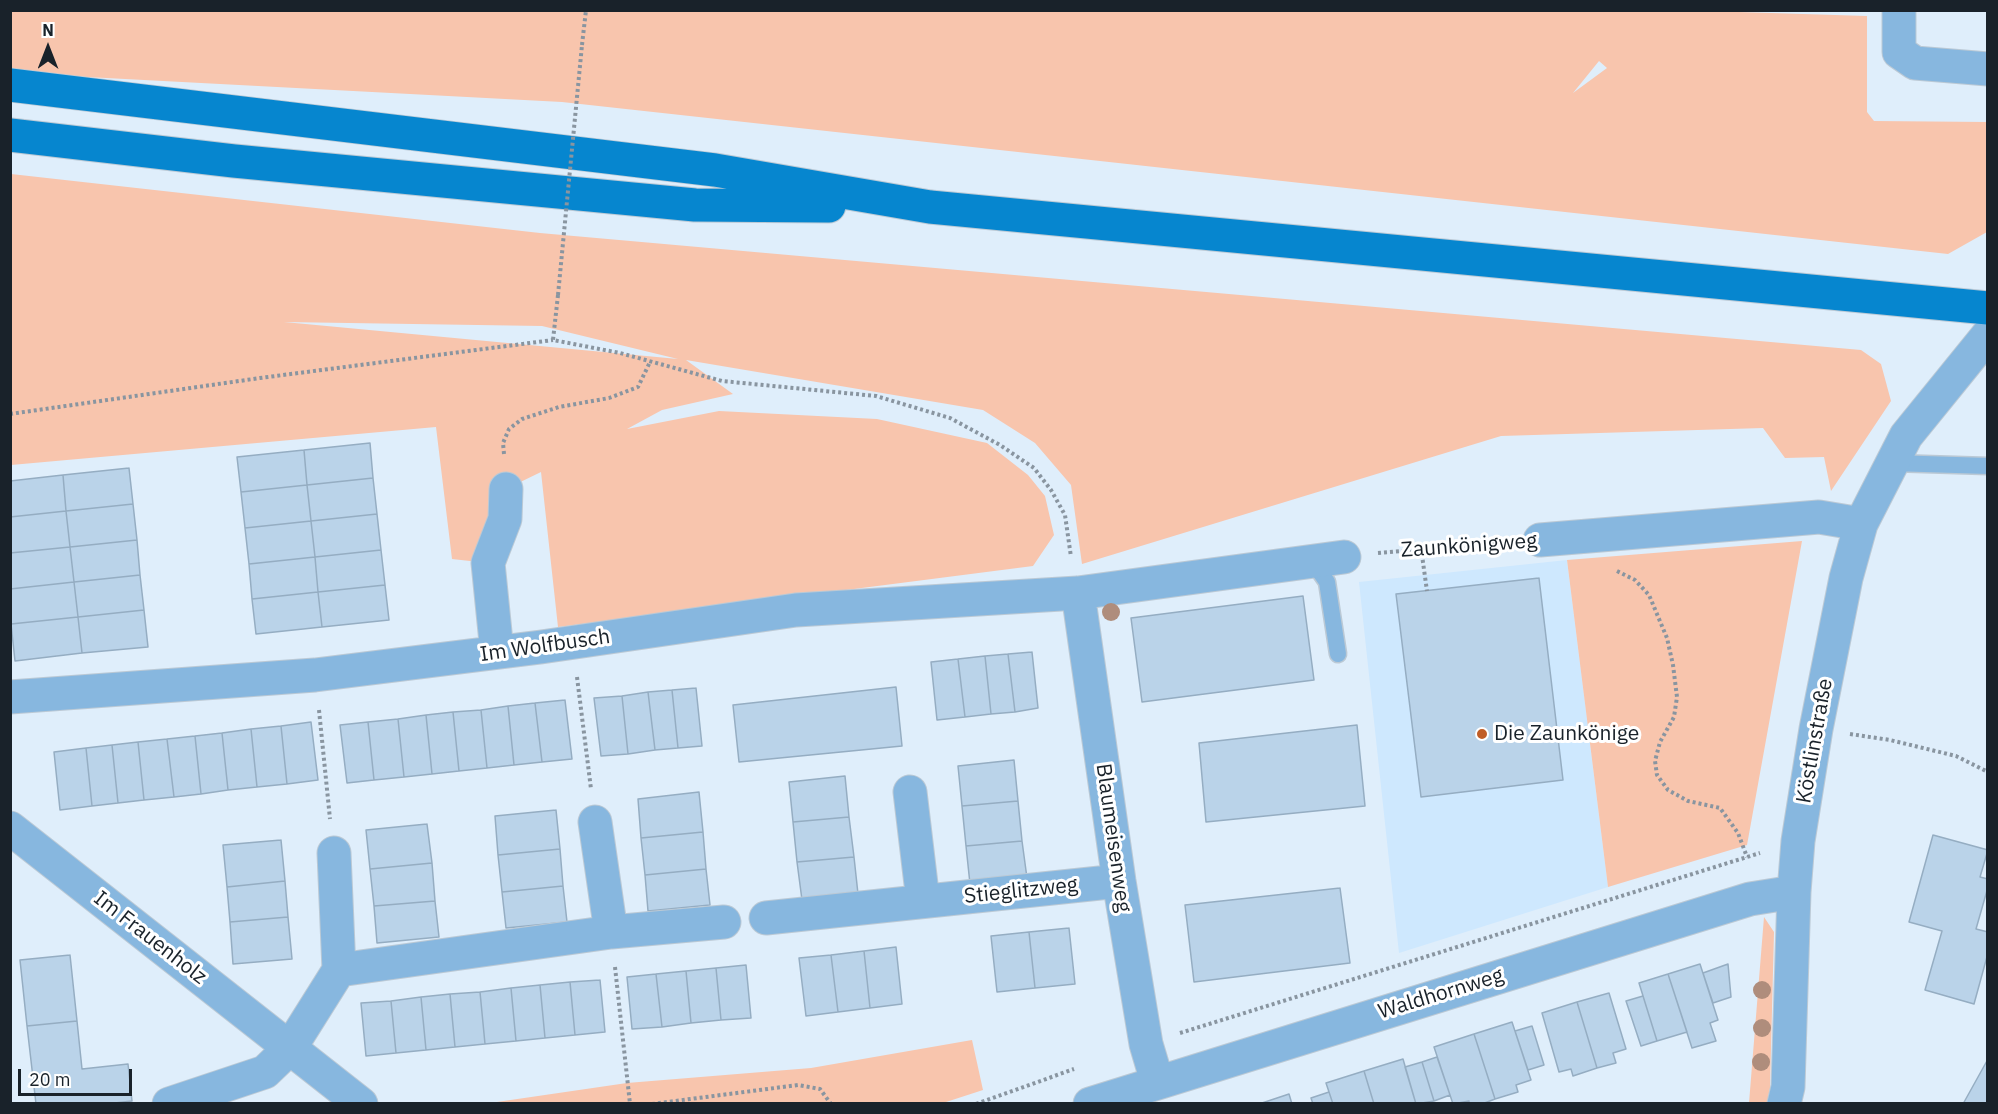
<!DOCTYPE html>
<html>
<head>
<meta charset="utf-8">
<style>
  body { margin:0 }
  #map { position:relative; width:1998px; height:1114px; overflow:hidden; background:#dfeefb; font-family:"IBM Plex Sans",sans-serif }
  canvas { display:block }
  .frame { position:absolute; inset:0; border:12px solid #19222a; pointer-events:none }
  .north { position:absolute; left:18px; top:18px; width:60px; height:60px; -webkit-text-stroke:4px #fff; paint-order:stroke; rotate:0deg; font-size:16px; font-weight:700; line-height:24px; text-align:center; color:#19222a }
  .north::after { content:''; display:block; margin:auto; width:21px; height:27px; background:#19222a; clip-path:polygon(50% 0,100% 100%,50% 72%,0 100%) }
  .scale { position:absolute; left:18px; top:1069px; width:114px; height:27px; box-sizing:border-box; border:3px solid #19222a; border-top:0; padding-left:8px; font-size:18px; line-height:21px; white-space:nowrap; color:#19222a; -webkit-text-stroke:4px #fff; paint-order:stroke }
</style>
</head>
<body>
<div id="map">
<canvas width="1998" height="1114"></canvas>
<div class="frame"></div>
<div class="north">N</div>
<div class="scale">20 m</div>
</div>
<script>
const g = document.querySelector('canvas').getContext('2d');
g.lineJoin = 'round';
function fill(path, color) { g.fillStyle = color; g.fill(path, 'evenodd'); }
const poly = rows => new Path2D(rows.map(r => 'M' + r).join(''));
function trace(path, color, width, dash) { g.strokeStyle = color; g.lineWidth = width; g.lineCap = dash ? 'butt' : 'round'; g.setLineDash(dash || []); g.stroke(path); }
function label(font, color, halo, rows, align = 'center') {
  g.font = font + ' "IBM Plex Sans",sans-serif'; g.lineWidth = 6; g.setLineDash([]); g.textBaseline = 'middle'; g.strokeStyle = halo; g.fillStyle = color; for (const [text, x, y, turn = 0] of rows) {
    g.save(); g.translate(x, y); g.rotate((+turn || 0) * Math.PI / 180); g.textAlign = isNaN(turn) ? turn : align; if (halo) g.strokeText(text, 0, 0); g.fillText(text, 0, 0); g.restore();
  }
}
fill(poly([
  [1567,560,1608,887,1399,953,1359,582]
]), '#cee8fe');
fill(poly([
  [1675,10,1867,16,1867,112,1874,121,1987,122,1987,232,1948,254,562,102,11,73,10,11],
  [1599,61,1607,68,1573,93],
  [11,174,540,233,1861,350,1881,364,1891,401,1831,491,1824,457,1785,458,1763,428,1501,436,1082,564,1071,485,1035,443,983,410,686,360,733,394,662,410,627,429,719,411,877,419,987,443,1028,475,1045,496,1054,535,1033,566,558,627,541,472,506,489,488,563,452,559,436,427,11,465],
  [284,322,542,326,678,359],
  [1802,541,1747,845,1608,887,1567,560],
  [1764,917,1774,932,1770,1088,1767,1103,1749,1103],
  [972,1040,983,1090,943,1103,490,1103,627,1083,811,1068]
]), '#f8c5ad');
const building = poly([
  [370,443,373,478,307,485,304,450,370,443],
  [304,450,307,485,241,492,237,457,304,450],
  [129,468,133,504,66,511,63,475,129,468],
  [63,475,66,511,10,517,10,481,63,475],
  [373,478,377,514,311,521,307,485,373,478],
  [307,485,311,521,245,528,241,492,307,485],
  [133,504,137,540,70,547,66,511,133,504],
  [66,511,70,547,10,553,10,517,66,511],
  [377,514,381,550,315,557,311,521,377,514],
  [311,521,315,557,249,564,245,528,311,521],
  [137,540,140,575,74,582,70,547,137,540],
  [70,547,74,582,10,589,10,553,70,547],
  [381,550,385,585,318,592,315,557,381,550],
  [315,557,318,592,252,599,249,564,315,557],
  [140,575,144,610,78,617,74,582,140,575],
  [1539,578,1563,780,1421,797,1396,594,1539,578],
  [74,582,78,617,11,624,10,589,74,582],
  [385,585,389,620,322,627,318,592,385,585],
  [318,592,322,627,256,634,252,599,318,592],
  [1303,596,1314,680,1142,702,1131,618,1303,596],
  [144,610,148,647,82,653,78,617,144,610],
  [78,617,82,653,15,661,11,624,78,617],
  [1032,652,1038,708,1015,712,1008,654,1032,652],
  [1008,654,1015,712,991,714,985,656,1008,654],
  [985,656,991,714,965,717,958,659,985,656],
  [958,659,965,717,937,720,931,662,958,659],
  [896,687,902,746,739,762,733,705,896,687],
  [696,688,702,746,678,748,672,690,696,688],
  [672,690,678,748,655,750,648,692,672,690],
  [648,692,655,750,628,754,622,696,648,692],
  [622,696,628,754,601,756,594,698,622,696],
  [565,700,572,759,542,762,535,703,565,700],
  [535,703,542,762,514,765,508,706,535,703],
  [508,706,514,765,487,768,481,710,508,706],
  [481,710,487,768,459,771,453,712,481,710],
  [453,712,459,771,432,774,426,715,453,712],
  [426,715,432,774,404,777,398,719,426,715],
  [398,719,404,777,374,780,368,722,398,719],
  [311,722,318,780,287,784,281,726,311,722],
  [368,722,374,780,347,783,340,725,368,722],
  [1357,725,1365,806,1206,822,1199,743,1357,725],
  [281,726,287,784,257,787,251,729,281,726],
  [251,729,257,787,228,790,222,733,251,729],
  [222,733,228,790,201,794,195,736,222,733],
  [195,736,201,794,174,797,167,739,195,736],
  [167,739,174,797,144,800,138,742,167,739],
  [138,742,144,800,118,803,112,745,138,742],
  [112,745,118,803,92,806,86,748,112,745],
  [86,748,92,806,60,810,54,752,86,748],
  [1014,760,1018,801,962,806,958,766,1014,760],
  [845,776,849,817,793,822,789,782,845,776],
  [699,792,703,832,641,838,638,799,699,792],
  [1018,801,1022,841,966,846,962,806,1018,801],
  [556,810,560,849,498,855,495,816,556,810],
  [849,817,854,857,797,862,793,822,849,817],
  [427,824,432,863,370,869,366,830,427,824],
  [703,832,706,869,645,875,641,838,703,832],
  [1933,835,1988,850,1980,877,1988,879,1988,887,1976,929,1988,932,1988,953,1974,1004,1925,990,1942,931,1909,922,1933,835],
  [281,840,285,881,227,887,223,845,281,840],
  [1022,841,1027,878,970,884,966,846,1022,841],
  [560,849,563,886,502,892,498,855,560,849],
  [854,857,858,894,802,900,797,862,854,857],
  [432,863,435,901,374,906,370,869,432,863],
  [706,869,710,905,648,911,645,875,706,869],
  [285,881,288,917,230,922,227,887,285,881],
  [563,886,567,922,506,928,502,892,563,886],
  [1340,888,1350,963,1194,982,1185,905,1340,888],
  [435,901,439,937,377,943,374,906,435,901],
  [288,917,292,959,233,964,230,922,288,917],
  [1069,928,1075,984,1035,988,1029,932,1069,928],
  [1029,932,1035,988,997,992,991,936,1029,932],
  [896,947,902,1004,870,1008,864,951,896,947],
  [864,951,870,1008,838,1012,831,955,864,951],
  [70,955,77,1021,27,1026,20,960,70,955],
  [831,955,838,1012,806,1016,799,958,831,955],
  [1700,964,1718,1020,1710,1023,1716,1041,1692,1048,1668,974,1700,964],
  [1728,964,1731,997,1713,1003,1703,973,1728,964],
  [746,965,751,1018,721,1020,716,968,746,965],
  [716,968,721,1020,691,1023,686,971,716,968],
  [686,971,691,1023,662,1027,656,974,686,971],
  [656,974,662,1027,632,1029,627,977,656,974],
  [1668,974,1687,1032,1657,1041,1639,983,1668,974],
  [600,980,605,1032,575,1035,570,982,600,980],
  [570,982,575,1035,545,1038,540,985,570,982],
  [540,985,545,1038,516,1041,511,988,540,985],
  [511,988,516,1041,485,1044,480,992,511,988],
  [480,992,485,1044,455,1047,450,994,480,992],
  [1609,993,1626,1049,1613,1053,1616,1063,1597,1068,1577,1002,1609,993],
  [450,994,455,1047,426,1050,421,997,450,994],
  [1643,996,1657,1041,1641,1046,1626,1001,1643,996],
  [421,997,426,1050,396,1053,391,1001,421,997],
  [391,1001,396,1053,366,1056,361,1003,391,1001],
  [1577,1002,1597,1068,1573,1076,1571,1069,1559,1072,1542,1013,1577,1002],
  [77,1021,82,1069,128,1064,132,1101,106,1104,36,1104,27,1026,77,1021],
  [1512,1022,1531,1080,1516,1085,1518,1092,1495,1099,1474,1034,1512,1022],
  [1532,1026,1544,1065,1528,1070,1515,1031,1532,1026],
  [1474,1034,1495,1099,1482,1104,1469,1104,1469,1101,1453,1104,1434,1047,1474,1034],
  [1437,1057,1450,1095,1434,1101,1422,1062,1437,1057],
  [1403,1059,1416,1104,1374,1104,1364,1071,1403,1059],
  [1988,1059,1988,1104,1963,1104,1988,1059],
  [1422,1062,1434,1101,1416,1104,1405,1067,1422,1062],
  [1364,1071,1374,1104,1333,1104,1326,1083,1364,1071],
  [1329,1092,1333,1104,1313,1104,1311,1098,1329,1092],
  [1289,1094,1292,1104,1259,1104,1289,1094]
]);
fill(building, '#bad3e9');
trace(building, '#95adc2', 1.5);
const lane = poly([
  [1892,463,1988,466],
  [1313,562,1327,582,1338,654]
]);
const street = poly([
  [1899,10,1899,52,1915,63,1988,69],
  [1540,540,1819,517,1861,524],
  [1078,593,1119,881,1146,1044,1157,1081],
  [497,652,488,563,505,519,506,489],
  [10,697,315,675,541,647,796,610,1078,593,1344,557],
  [910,792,923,901],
  [595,822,611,932],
  [10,828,361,1104],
  [334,853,339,970],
  [766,918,1119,881],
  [169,1104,265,1072,290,1048,339,970,611,932,724,922],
  [1090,1104,1750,899,1794,892],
  [1784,1104,1788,1087,1794,892,1798,841,1816,729,1846,578,1861,524,1906,436,1988,335]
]);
const primary = poly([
  [10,85,715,170,930,207,1988,308],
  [10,135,234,161,695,205,829,206]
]);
trace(lane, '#bbc9d5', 19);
trace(street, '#bbc9d5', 35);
trace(primary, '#bbc9d5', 35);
trace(poly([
  [582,45,586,10],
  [558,295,553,340,620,353,722,381,876,396,950,418,1000,445,1034,468,1051,490,1065,515,1071,557],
  [10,414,260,378,553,340],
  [504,454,503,443,509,429,522,419,559,407,609,398,638,387,650,362],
  [1421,548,1427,591],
  [1378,553,1505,543],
  [1617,571,1635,580,1649,595,1667,638,1673,665,1677,697,1674,717,1660,742,1655,761,1657,775,1668,790,1688,801,1720,808,1738,833,1747,857],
  [577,677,591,789],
  [319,710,330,819],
  [1850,734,1890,740,1956,756,1988,772],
  [615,967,630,1104],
  [1180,1033,1760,853],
  [652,1104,798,1085,820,1089,831,1104],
  [976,1104,1074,1069]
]), '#8995a0', 4, [3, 3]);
trace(lane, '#87b7df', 16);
trace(street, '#87b7df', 33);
trace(primary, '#0686cf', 33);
trace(poly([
  [558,295,582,45]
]), '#8995a0', 4, [3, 3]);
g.fillStyle = '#af8d7c';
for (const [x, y] of [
  [1111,612],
  [1762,990],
  [1762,1028],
  [1761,1062]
]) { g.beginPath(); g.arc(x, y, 9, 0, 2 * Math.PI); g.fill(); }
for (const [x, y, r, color] of [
  [1482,734,6,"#c05d26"]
]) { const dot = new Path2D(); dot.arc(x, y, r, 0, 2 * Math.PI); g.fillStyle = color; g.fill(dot); trace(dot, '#fff', 2); }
label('21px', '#19222a', '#fff', [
  ["Zaunkönigweg",1469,546,-4],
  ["Im Wolfbusch",545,646,-8],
  ["Köstlinstraße",1815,741,-80],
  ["Blaumeisenweg",1113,838,82],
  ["Stieglitzweg",1021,891,-6],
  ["Im Frauenholz",150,938,38],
  ["Waldhornweg",1441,994,-17]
]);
label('21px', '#19222a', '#fff', [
  ["Die Zaunkönige",1494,734]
], 'left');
</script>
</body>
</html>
